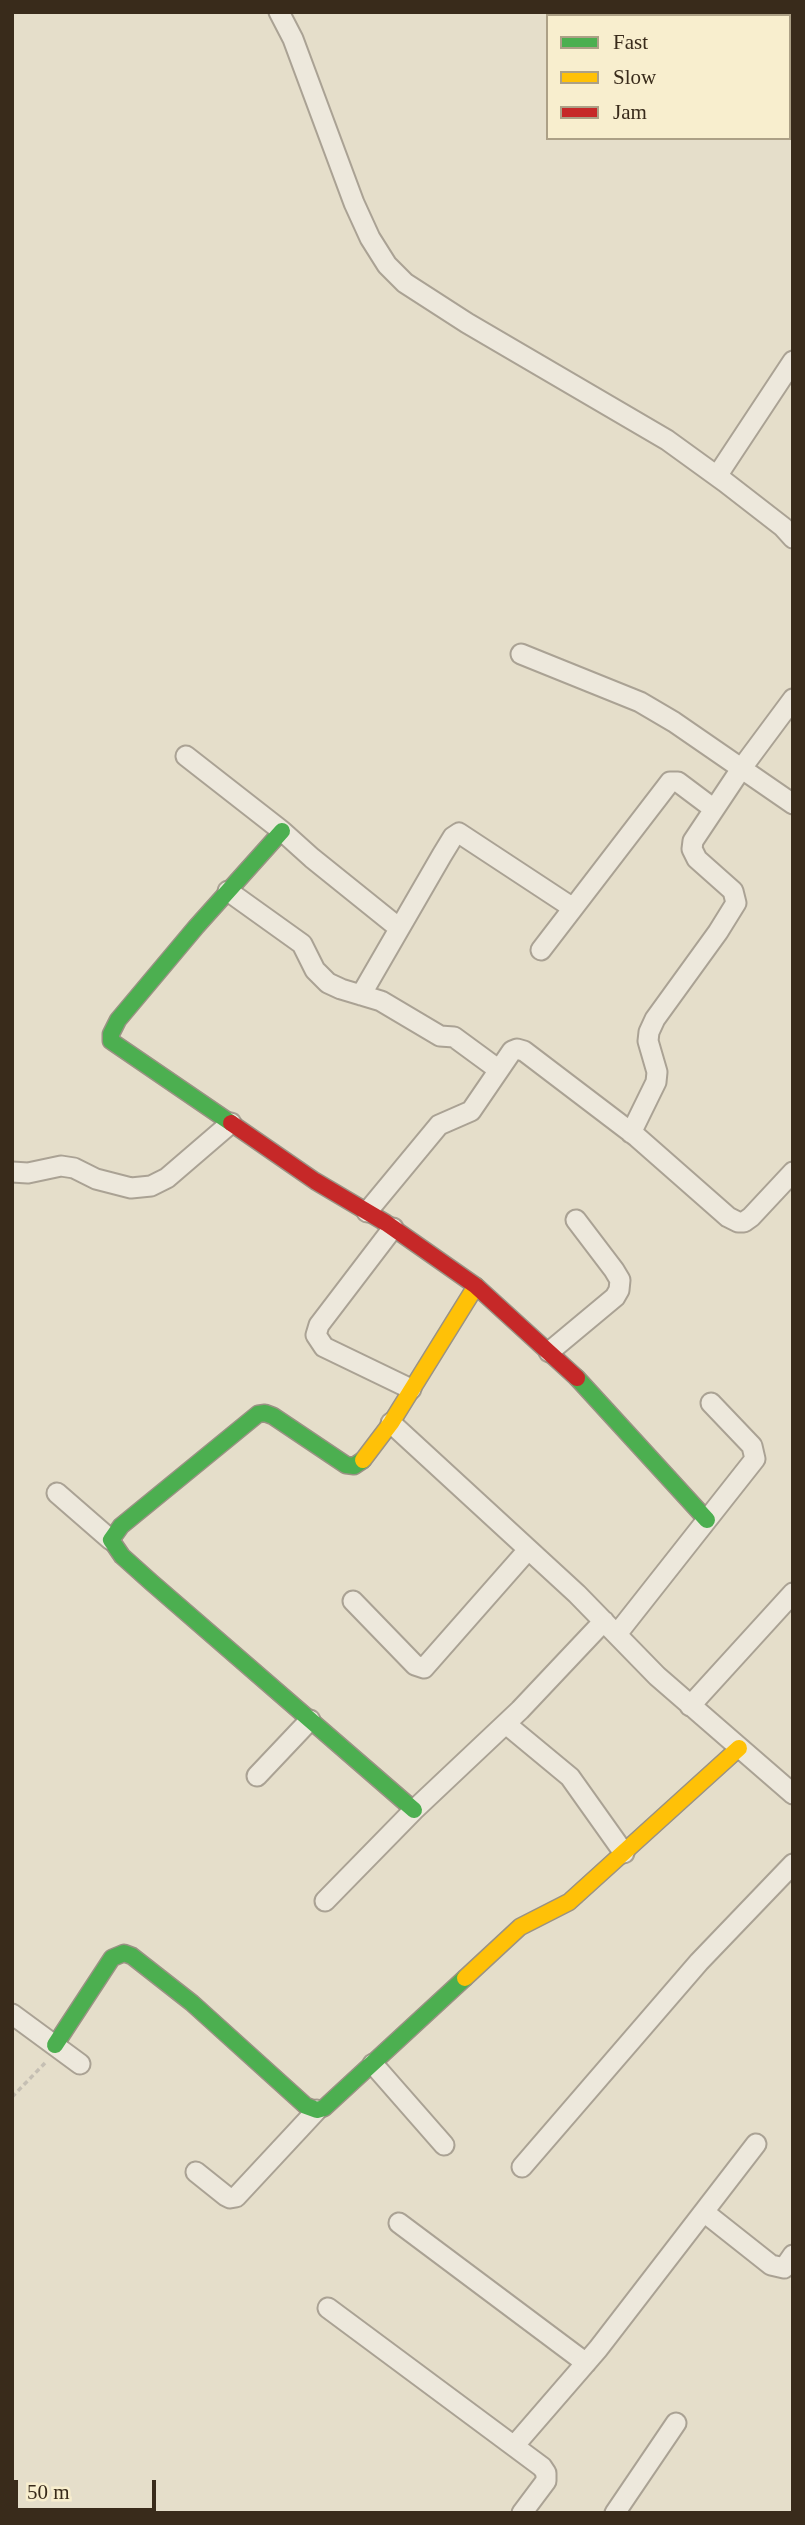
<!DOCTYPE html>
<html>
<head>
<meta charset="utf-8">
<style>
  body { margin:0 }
  #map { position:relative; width:805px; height:2525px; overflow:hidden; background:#e5deca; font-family:Georgia,serif }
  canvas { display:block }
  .frame { position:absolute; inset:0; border:14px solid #392b1b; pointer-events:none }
  .legend { position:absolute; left:546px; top:14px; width:245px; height:126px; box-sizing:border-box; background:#f8eece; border:2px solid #aca086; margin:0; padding:9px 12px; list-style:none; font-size:21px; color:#392b1b }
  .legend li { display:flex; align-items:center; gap:14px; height:35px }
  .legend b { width:35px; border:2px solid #aca086 }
  .scale { position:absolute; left:14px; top:2480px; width:142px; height:32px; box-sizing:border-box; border:4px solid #392b1b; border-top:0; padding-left:9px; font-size:21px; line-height:24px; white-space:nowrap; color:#392b1b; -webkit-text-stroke:5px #f8eece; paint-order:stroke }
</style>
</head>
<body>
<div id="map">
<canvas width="805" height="2525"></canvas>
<div class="frame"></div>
<ul class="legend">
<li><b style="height:9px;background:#4caf50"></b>Fast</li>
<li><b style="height:9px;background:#ffc107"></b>Slow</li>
<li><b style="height:9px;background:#c62828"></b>Jam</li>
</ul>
<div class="scale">50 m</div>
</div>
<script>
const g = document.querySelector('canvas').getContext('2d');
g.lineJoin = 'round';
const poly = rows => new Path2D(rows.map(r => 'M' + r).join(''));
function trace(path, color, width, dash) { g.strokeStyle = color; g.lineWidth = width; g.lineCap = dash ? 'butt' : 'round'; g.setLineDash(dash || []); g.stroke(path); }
const street = poly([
  [279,12,293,39,354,203,370,238,387,265,405,283,467,323,667,440,725,482,783,527,793,538],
  [717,476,793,361],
  [521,654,640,702,674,722,793,804],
  [186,756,282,831,312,858,399,928],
  [228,891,302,944,315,970,328,983,341,989,381,1001,440,1036,454,1037,499,1070],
  [541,950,670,782,678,782,714,809],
  [361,995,442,855,453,837,459,833,573,908],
  [631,1133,656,1082,657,1072,648,1041,649,1032,655,1019,718,932,736,903,733,891,697,859,692,849,693,841,741,769,793,699],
  [12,1172,28,1173,61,1166,74,1168,96,1179,131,1188,151,1186,167,1178,231,1123],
  [367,1212,439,1125,471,1111,512,1051,517,1049,524,1051,637,1137,728,1217,738,1222,744,1222,751,1217,793,1172],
  [393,1228,319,1325,316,1335,324,1347,411,1389],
  [549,1352,615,1297,619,1290,620,1280,614,1270,576,1220],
  [391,1423,577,1594,657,1676,793,1794],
  [57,1493,111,1540],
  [353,1601,415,1665,424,1668,527,1551],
  [617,1634,755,1459,752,1446,711,1403],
  [690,1706,793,1593],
  [506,1724,570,1777,624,1853],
  [257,1776,310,1720],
  [325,1901,414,1810,520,1710,604,1621],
  [12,2014,80,2064],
  [373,2064,444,2145],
  [522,2167,699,1962,793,1864],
  [196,2172,226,2196,230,2198,236,2197,317,2110],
  [704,2212,771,2265,784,2268,793,2255],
  [399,2223,586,2363],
  [328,2308,542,2467,546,2473,546,2481,522,2513],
  [514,2446,598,2349,756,2144],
  [615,2513,676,2423]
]);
const fast = poly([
  [231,1123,111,1041,111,1034,118,1020,196,927,282,831],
  [577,1378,707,1520],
  [363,1460,354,1466,346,1465,273,1416,265,1413,258,1414,121,1526,111,1540,122,1556,151,1582,414,1810],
  [55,2045,112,1958,124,1953,132,1956,192,2003,306,2106,317,2110,324,2108,465,1978]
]);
const slow = poly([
  [363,1460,391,1423,476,1286],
  [465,1978,520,1927,569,1902,739,1748]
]);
const jam = poly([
  [231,1123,315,1181,386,1223,476,1286,577,1378]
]);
trace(street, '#aaa294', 23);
trace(fast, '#9a9284', 19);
trace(slow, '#9a9284', 19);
trace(jam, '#9a9284', 19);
trace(poly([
  [12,2097,45,2063]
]), '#c5bfb3', 3.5, [5, 3.5]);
trace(street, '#ede8dc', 19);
trace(fast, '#4caf50', 16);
trace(slow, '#ffc107', 16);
trace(jam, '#c62828', 16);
</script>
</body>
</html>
